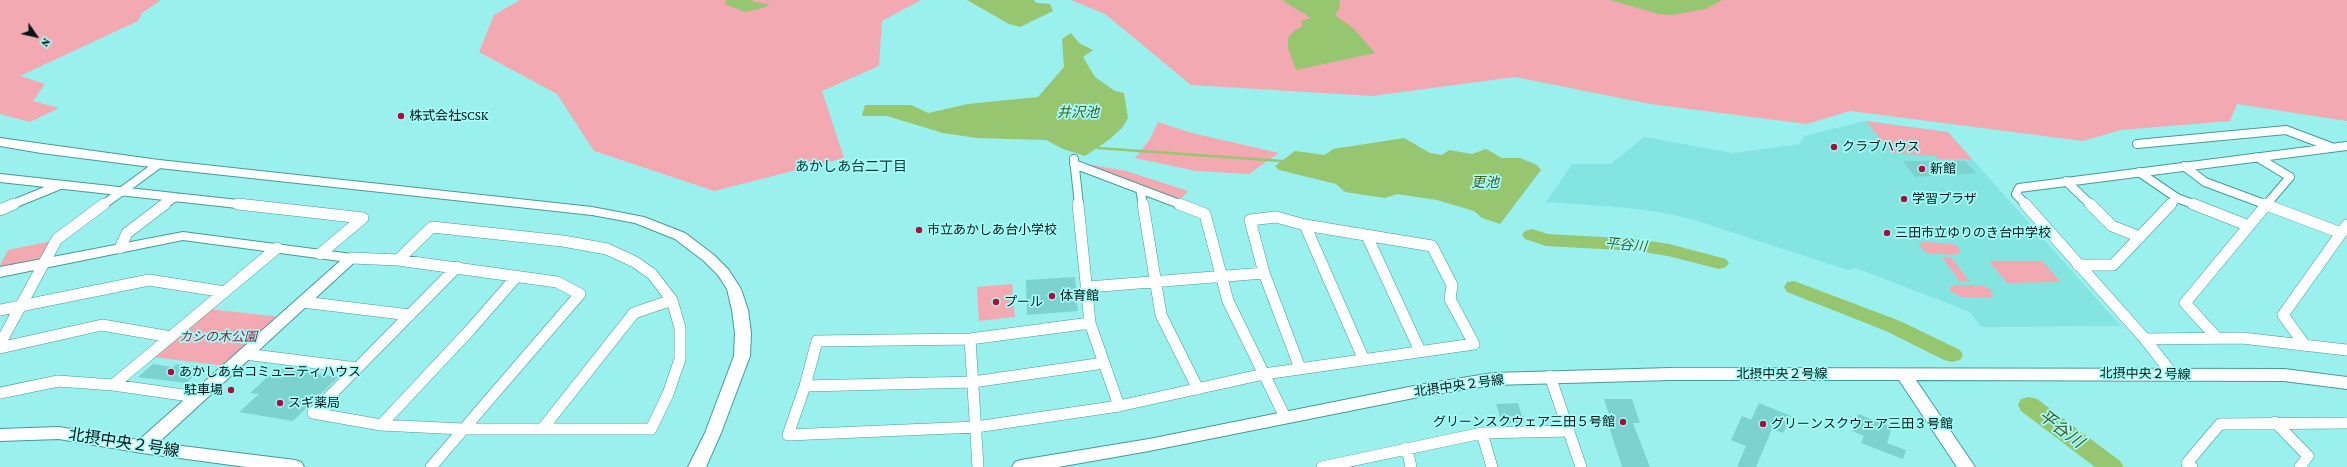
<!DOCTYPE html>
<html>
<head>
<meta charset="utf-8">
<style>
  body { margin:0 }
  #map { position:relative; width:2347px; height:467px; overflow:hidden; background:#9af0ec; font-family:"Crimson Pro",serif }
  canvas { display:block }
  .north { position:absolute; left:16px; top:16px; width:40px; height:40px; -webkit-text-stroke:3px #a7fdf9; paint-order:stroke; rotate:124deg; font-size:11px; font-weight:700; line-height:16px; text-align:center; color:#001716 }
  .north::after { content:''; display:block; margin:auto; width:14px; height:18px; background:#001716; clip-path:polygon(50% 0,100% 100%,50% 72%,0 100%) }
</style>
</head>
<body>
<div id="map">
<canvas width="2347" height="467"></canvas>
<div class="north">N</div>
</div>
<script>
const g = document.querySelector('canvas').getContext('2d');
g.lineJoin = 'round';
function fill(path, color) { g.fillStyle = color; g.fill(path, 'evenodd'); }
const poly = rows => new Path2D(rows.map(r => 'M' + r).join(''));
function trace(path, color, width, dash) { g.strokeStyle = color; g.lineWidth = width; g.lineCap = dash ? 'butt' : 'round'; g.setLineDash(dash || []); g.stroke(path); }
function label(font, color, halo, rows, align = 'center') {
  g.font = font + ' "Crimson Pro","Noto Sans JP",serif'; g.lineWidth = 3.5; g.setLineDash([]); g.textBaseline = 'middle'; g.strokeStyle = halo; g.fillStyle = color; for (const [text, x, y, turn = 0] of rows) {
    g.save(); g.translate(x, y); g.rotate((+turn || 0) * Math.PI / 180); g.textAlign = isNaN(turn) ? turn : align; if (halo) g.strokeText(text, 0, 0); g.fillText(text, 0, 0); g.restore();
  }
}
fill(poly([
  [1865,121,1948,132,2121,326,1981,327,1970,312,1856,268,1847,270,1695,220,1660,212,1619,207,1546,202,1572,164,1611,164,1644,137,1733,153,1800,144,1804,136]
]), '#83e4e0');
fill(poly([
  [0,0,161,0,142,13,138,21,20,76,45,84,33,101,59,108,30,122,0,114],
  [520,0,921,0,882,21,879,66,822,91,844,158,714,191,594,151,557,94,479,52,494,15],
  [1071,0,2347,0,2347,121,2237,104,2230,121,2121,130,2083,141,1850,111,1807,124,1650,104,1515,77,1372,96,1191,85,1105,14],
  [1866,121,1948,132,1972,159,1938,159,1935,156,1891,153],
  [1158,122,1192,133,1279,153,1249,174,1196,171,1135,158,1150,139],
  [1080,163,1126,171,1188,191,1179,201],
  [52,241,45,263,0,272,0,265,8,250],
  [1925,242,1953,244,1958,247,1961,252,1955,255,1927,253,1919,246,1920,243],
  [1942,257,1951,257,1970,282,1960,282],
  [1989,261,2042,261,2061,282,2007,283],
  [1012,284,1015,317,979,321,977,287],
  [1953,285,1981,285,1991,290,1994,296,1987,298,1962,297,1950,291,1950,287],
  [209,309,281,317,226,366,152,357]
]), '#f3a9b1');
fill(poly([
  [726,0,751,0,755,2,770,4,766,7,745,12,725,4],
  [967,0,1034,0,1036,3,1050,4,1053,11,1020,27,1009,24],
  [1284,0,1339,0,1340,8,1335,15,1354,29,1375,53,1296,70,1288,48,1288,38,1294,31,1303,26,1301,21,1311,18,1283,1],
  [1610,0,1722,0,1706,9,1672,15,1658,14],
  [1071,33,1079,43,1093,50,1083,57,1095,77,1115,91,1124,93,1128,118,1122,128,1110,139,1085,156,1063,149,1046,140,977,138,943,133,887,116,862,116,865,105,911,105,928,113,968,104,1038,97,1064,67,1062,39],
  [1404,138,1430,153,1442,155,1449,150,1472,154,1486,149,1502,158,1520,158,1537,165,1541,170,1500,224,1482,218,1474,211,1437,200,1397,194,1385,198,1345,192,1336,184,1279,170,1275,166,1295,151,1325,155,1333,149]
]), '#96c66f');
trace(poly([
  [1098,148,1282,161]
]), '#96c66f', 2.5);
fill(poly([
  [1532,229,1548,234,1637,239,1669,244,1726,259,1729,263,1726,267,1719,269,1668,256,1637,251,1546,246,1525,239,1522,235,1525,231,1532,229],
  [1794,281,1900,321,1960,350,1963,355,1960,360,1952,362,1944,360,1886,331,1787,292,1784,287,1787,282,1794,281],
  [2029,397,2037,399,2120,461,2124,467,2095,467,2021,411,2018,405,2021,399,2029,397]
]), '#96c66f');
fill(poly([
  [1903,161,1965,161,1976,173,1915,177],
  [1075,277,1078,311,1027,315,1026,280],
  [153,364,173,367,176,364,203,368,186,383,138,377],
  [277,368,338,377,293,421,239,412,259,394,250,393],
  [1604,399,1632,399,1640,423,1633,423,1650,467,1622,467,1607,421,1611,421],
  [1518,403,1524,423,1502,423,1496,404],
  [1759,403,1791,416,1783,433,1772,429,1756,467,1737,467,1746,446,1731,440,1742,416,1751,420],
  [1858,414,1892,427,1887,443,1906,450,1903,459,1861,443,1864,436,1852,431]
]), '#7cd2ce');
const streetFar1 = poly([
  [2137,144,2286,130,2331,147],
  [2257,157,2290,177,2266,205],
  [1074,159,1079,205],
  [1074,164,1182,205],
  [2184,166,2205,182,2267,205],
  [2139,172,2177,198,2196,205],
  [0,178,247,205],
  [2066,181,2091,205],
  [1140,189,1143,205],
  [11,205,60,185],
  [103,205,159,164],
  [164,205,175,197],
  [2026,205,2016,194,2019,188,2347,146],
  [2170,205,2177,198]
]);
const street = poly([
  [238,204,363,218,320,254],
  [1078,204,1090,323,1119,406],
  [1143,204,1161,315,1198,389],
  [1179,204,1205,214,1228,301,1285,417],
  [2025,204,2145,339,2173,375],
  [2090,204,2112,226,2140,237],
  [2193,204,2249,226],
  [2264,204,2341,233],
  [0,210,14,204],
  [1305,225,1364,360],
  [1367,236,1420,351],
  [120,248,127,233,165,204],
  [352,258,398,260,557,282,580,294,431,467],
  [398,260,432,227,563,241,607,249,635,262,652,274,672,300,680,328,680,359,668,394,651,429,462,429,381,425,313,413,457,267],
  [2078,265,2113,265,2171,204],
  [1088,287,1264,273],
  [303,302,410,315],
  [0,310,149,280,225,292],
  [1090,323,970,339,817,341,805,386,788,435,976,427,1119,406,1264,374,1474,344,1450,299,1452,285,1432,246,1305,225,1276,217,1250,220,1264,273,1300,368],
  [2217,338,2185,303,2267,204],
  [970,339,978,467],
  [2145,339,2242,338,2347,350],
  [0,344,57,239,104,204],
  [2304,344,2283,315,2347,225],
  [0,348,102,325,171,337],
  [245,354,357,368],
  [1550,376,1581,467],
  [113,385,277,248],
  [805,386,973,382,1104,363],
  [0,393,58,381,113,385,197,397],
  [2275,422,2308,456,2300,467],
  [381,425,470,330,517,276],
  [543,428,634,313,672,300],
  [1482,433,1492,467],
  [1407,448,1411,467],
  [1322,467,1482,433,1569,431],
  [2192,467,2187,463,2220,424,2347,423]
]);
const secondary = poly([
  [0,138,159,160,592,207,644,217,685,233,714,255,728,269,741,289,748,310,751,333,750,356,721,433,706,467,688,467,705,433,734,356,735,333,732,310,727,289,718,275,704,261,675,239,635,223,592,215,159,168,41,153,0,146,0,138],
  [183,232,352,254,359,258,158,443,295,460,301,462,304,467,246,467,142,453,59,439,0,441,0,429,59,427,139,440,340,261,183,240,0,277,0,267,183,232],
  [1671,368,2284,369,2347,377,2347,389,2284,381,1916,380,1975,467,1957,467,1899,380,1671,380,1493,385,1424,396,1149,451,1058,467,1012,467,1015,462,1021,460,1149,439,1424,384,1493,373,1671,368]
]);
trace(streetFar1, '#449b98', 10);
trace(street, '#449b98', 12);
trace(secondary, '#449b98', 2);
trace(streetFar1, '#fff', 8);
trace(street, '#fff', 11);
fill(secondary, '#fff');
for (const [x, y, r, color] of [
  [401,116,4,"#a70f3f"],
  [1834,147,4,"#a70f3f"],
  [1922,169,4,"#a70f3f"],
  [1904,199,4,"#a70f3f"],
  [919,230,4,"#a70f3f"],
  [1887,233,4,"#a70f3f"],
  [1052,296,4,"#a70f3f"],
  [996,302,4,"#a70f3f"],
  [171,372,4,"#a70f3f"],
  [231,390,4,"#a70f3f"],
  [280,403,4,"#a70f3f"],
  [1623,422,4,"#a70f3f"],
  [1763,424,4,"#a70f3f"]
]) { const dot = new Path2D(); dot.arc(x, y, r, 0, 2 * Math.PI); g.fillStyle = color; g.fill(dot); trace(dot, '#a7fdf9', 1.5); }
label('13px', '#001716', '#a7fdf9', [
  ["株式会社SCSK",409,116],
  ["クラブハウス",1842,147],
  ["新館",1930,169],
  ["学習プラザ",1912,199],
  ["市立あかしあ台小学校",927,230],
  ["三田市立ゆりのき台中学校",1895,233],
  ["体育館",1060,296],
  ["プール",1004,302],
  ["あかしあ台コミュニティハウス",179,372],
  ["駐車場",223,390,"right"],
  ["スギ薬局",288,403],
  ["グリーンスクウェア三田５号館",1615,422,"right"],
  ["グリーンスクウェア三田３号館",1771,424]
], 'left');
label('italic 13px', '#991f3e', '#a7fdf9', [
  ["カシの木公園",218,337]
]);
label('13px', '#001716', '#a7fdf9', [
  ["北摂中央２号線",1782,374],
  ["北摂中央２号線",2145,374,1],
  ["北摂中央２号線",1459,386,-8]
]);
label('italic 14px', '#3f5e22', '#a7fdf9', [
  ["井沢池",1078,113],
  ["更池",1485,183],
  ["平谷川",1626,245,5]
]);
label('14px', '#043736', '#a7fdf9', [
  ["あかしあ台二丁目",851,167]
]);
label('16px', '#001716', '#a7fdf9', [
  ["北摂中央２号線",124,443,9]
]);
label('italic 17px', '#3f5e22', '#a7fdf9', [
  ["平谷川",2061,429,37]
]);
</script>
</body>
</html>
